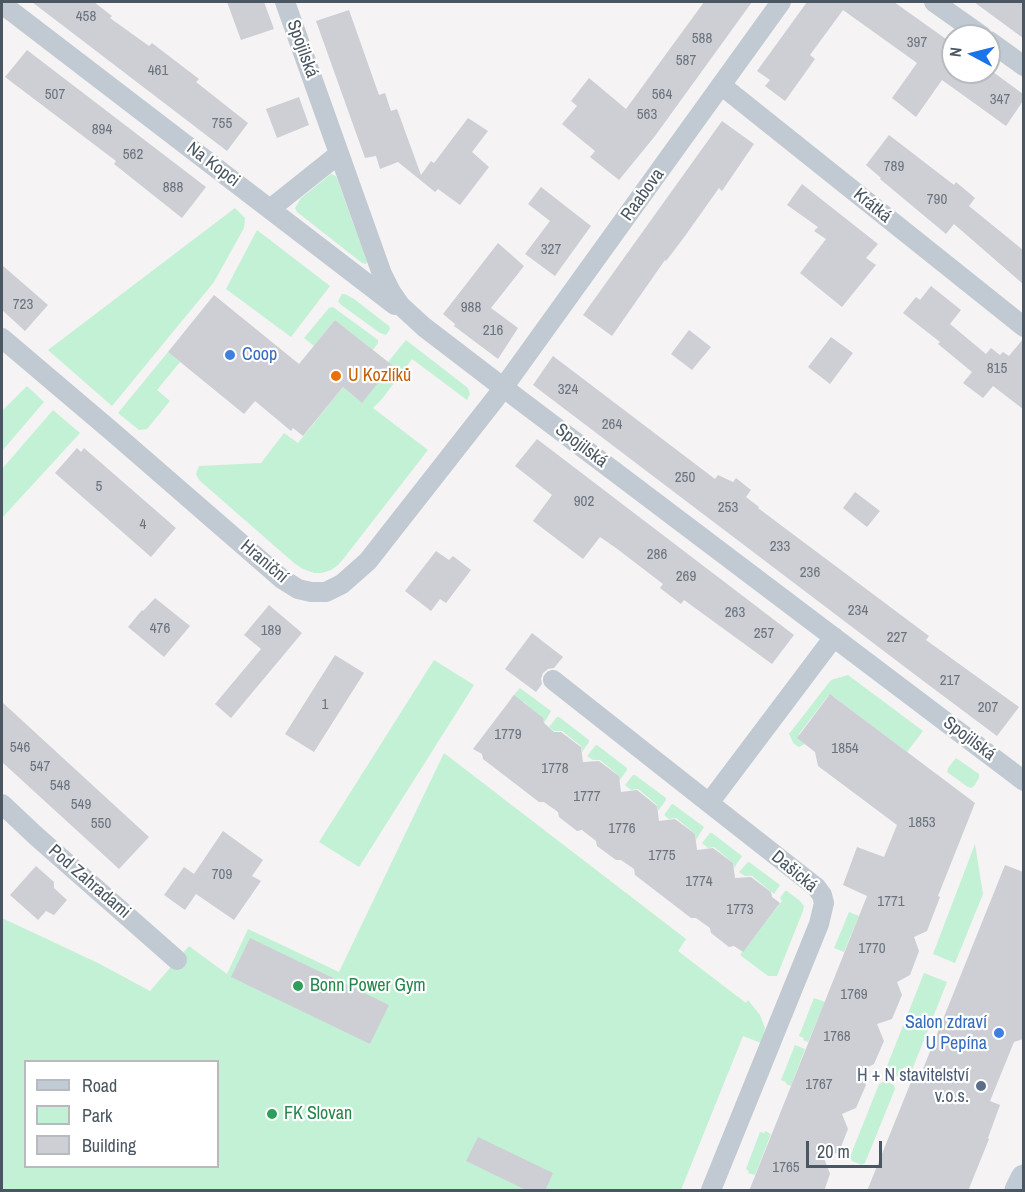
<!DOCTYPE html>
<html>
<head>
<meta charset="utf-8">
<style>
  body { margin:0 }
  #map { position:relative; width:1025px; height:1192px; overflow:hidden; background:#f5f3f3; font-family:"Archivo Narrow",sans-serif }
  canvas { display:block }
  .frame { position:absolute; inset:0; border:3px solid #4a5661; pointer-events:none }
  .legend { position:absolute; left:24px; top:1060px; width:195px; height:108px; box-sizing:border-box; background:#fff; border:2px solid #b7bbc0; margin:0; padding:8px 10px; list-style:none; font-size:18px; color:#4a5661 }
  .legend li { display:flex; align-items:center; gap:12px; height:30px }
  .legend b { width:30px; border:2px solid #b7bbc0 }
  .north { position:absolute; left:941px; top:24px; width:60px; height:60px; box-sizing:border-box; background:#fff; border:2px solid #b7bbc0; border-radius:50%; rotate:277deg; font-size:16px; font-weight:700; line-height:24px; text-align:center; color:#4a5661 }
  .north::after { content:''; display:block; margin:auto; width:21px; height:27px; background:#1a73e8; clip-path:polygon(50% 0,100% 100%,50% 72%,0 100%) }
  .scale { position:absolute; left:806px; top:1141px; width:76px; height:27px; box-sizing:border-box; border:3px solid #4a5661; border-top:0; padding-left:8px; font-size:18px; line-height:21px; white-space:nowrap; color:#4a5661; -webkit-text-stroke:4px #fff; paint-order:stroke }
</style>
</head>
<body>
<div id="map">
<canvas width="1025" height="1192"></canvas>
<div class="frame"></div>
<ul class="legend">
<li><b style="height:8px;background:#c1cbd6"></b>Road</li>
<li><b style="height:16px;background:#c3f1d5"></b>Park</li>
<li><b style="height:16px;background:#cdcfd5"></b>Building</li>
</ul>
<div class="north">N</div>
<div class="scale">20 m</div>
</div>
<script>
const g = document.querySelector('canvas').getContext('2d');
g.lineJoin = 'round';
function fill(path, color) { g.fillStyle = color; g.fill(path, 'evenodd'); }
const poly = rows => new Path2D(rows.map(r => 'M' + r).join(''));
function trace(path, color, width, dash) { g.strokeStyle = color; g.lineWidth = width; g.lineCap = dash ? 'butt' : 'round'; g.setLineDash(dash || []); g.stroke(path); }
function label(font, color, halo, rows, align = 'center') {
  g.font = font + ' "Archivo Narrow",sans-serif'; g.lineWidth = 4.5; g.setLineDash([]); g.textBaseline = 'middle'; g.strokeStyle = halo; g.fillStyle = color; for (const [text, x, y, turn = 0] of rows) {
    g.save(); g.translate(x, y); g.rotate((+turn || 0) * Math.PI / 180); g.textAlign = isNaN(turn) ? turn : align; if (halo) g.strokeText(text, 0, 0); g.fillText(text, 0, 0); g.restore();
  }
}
fill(poly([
  [331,174,336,176,367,261,366,264,362,263,297,212,295,208,301,198],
  [235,208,245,218,244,228,214,282,112,406,48,350],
  [257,230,330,286,291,337,226,289],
  [342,294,345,294,354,299,389,326,390,329,386,335,380,333,340,304,338,301],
  [333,307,378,340,378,343,373,350,335,320,314,346,304,338,329,308],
  [406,340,468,388,470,394,467,400,412,359,382,399,373,408,428,450,344,558,338,565,331,570,322,573,314,573,303,569,294,563,199,480,196,474,199,466,261,463,284,433,298,443,343,387,361,402,388,362],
  [168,352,180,362,157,390,170,401,147,429,139,430,118,413],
  [27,386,44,402,2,451,2,411],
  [53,410,80,433,2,518,2,469],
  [434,660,474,685,359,867,319,842],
  [848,675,923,731,907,752,833,696,828,696,799,734,800,739,805,744,799,747,794,744,789,734,831,680],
  [520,688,551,711,544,723,524,702,517,703,511,698],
  [557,717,559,717,589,740,589,742,582,752,581,746,562,731,554,731,549,727],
  [597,745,627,768,627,770,619,781,618,775,600,760,593,760,587,756,595,746],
  [444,753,686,939,678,951,746,1003,748,1000,760,1015,765,1028,761,1043,743,1036,681,1190,2,1190,2,918,98,963,150,991,189,946,227,974,248,929,339,972],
  [26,1062,218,1062,218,1166,26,1166],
  [956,758,979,774,979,778,974,786,971,788,968,787,947,772,948,768],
  [633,775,635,775,666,798,666,800,658,811,657,805,638,789,631,790,625,785],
  [672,804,673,804,704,827,696,840,695,834,676,818,669,819,664,815],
  [710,833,712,833,742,856,734,868,733,863,714,847,708,848,702,843],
  [975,844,983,894,955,963,933,954],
  [748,862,749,862,780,885,774,894,752,876,745,876,739,872],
  [785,891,787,891,800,901,804,906,803,911,777,976,768,976,740,955,782,901,780,898],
  [849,912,859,916,844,952,834,948],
  [924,973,947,982,912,1070,904,1067,900,1077,885,1071],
  [814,998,825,1002,808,1042,803,1040,804,1038,799,1036],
  [795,1045,805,1049,791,1086,786,1084,786,1082,781,1080],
  [885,1081,894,1085,895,1089,865,1163,862,1165,852,1161,850,1157,879,1084],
  [765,1131,771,1134,755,1175,748,1173,749,1171,746,1169,760,1132,764,1133]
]), '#c3f1d5');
fill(poly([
  [32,2,94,2,112,16,110,18,149,46,152,43,199,79,196,82,248,123,227,151],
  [227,2,264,2,274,29,241,40],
  [704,2,752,2,655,136,619,180,590,157,595,151,562,124,577,106,571,101,589,78,626,109],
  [807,2,894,2,953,44,953,72,989,72,989,69,1023,94,1023,101,1006,126,942,80,916,117,892,98,917,63,843,10,810,55,815,59,785,101,765,86,770,80,757,71],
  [974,2,1023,2,1023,38],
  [349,10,379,95,385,93,391,111,397,109,421,175,431,161,434,163,468,118,488,131,472,152,489,167,460,205,438,189,435,192,398,162,380,169,376,156,365,158,316,21],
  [27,50,206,187,182,218,114,164,116,161,5,77],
  [299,97,309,125,277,138,266,109],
  [722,121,754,144,722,191,719,188,685,236,666,261,665,260,612,336,583,315],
  [889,135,954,185,956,182,975,198,969,206,1023,250,1023,284,954,224,946,234,880,179,881,178,866,165],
  [802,184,878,244,866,258,876,265,842,307,800,273,826,239,814,231,818,227,787,205],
  [541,187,591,226,555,276,525,254,550,221,528,204],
  [498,243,524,266,491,308,518,328,498,359,454,326,455,324,443,314],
  [2,265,48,305,25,331,2,310],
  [931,286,961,310,950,324,986,354,991,348,1000,355,1003,352,1009,356,1023,339,1023,409,993,386,983,398,963,383,972,372,938,344,940,342,903,313,916,297,920,300],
  [214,295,299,364,335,320,392,365,362,403,343,387,303,436,293,428,291,431,255,401,244,414,168,352],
  [689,330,711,347,692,370,671,354],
  [831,337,853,353,830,384,808,367],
  [553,356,715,479,718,475,733,482,736,478,751,490,746,497,759,507,758,508,929,636,926,640,1019,707,997,736,922,680,533,385],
  [537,439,794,635,772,664,684,600,681,604,660,588,663,584,616,548,600,537,583,559,533,521,552,495,515,466],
  [77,448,81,452,84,448,176,528,151,557,55,473],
  [855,492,880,511,867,527,843,508],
  [436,551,449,560,453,556,471,570,446,603,440,599,431,611,405,591],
  [155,598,190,626,164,657,128,627,142,610,143,611],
  [269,605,302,633,231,718,215,704,261,649,244,635],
  [532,633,563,657,554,668,548,669,543,673,541,679,542,684,536,692,505,669],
  [335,655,364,673,314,752,285,734],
  [830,694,975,803,938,896,940,897,927,931,914,937,919,951,910,975,897,982,902,995,892,1019,877,1024,884,1041,874,1064,860,1071,866,1085,856,1108,842,1114,848,1129,839,1152,824,1158,830,1174,824,1191,749,1191,867,896,843,885,857,847,884,857,897,825,818,766,815,752,797,738],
  [514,695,543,718,544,723,554,732,561,732,581,747,583,762,599,761,619,776,621,792,637,790,657,806,659,821,675,819,695,834,697,850,713,848,733,863,735,878,751,877,771,892,772,897,780,903,743,952,734,946,729,947,711,933,710,928,696,918,691,918,635,875,634,869,621,860,616,860,597,846,596,841,582,830,577,831,559,817,558,812,544,802,539,802,483,759,482,754,473,749],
  [2,702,149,837,119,869,2,762],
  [223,831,263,860,252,876,261,881,234,920,196,894,185,910,164,895,184,867,194,874],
  [1005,865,1023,872,1023,1039,1014,1042,990,1101,1000,1105,988,1138,989,1139,968,1191,867,1191,915,1072,921,1074],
  [36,866,54,882,54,888,67,900,54,915,46,911,38,920,10,895],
  [250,938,389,1005,370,1044,231,977],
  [478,1137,553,1173,545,1191,528,1191,466,1161]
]), '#cdcfd5');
trace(poly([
  [285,2,382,274,391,292,400,305,424,327,488,376,1024,781],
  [934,2,982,36],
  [2,4,395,305],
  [989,41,1024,66],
  [721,85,1024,327],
  [270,209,339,154],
  [2,338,115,434,282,579,298,589,311,592,326,592,342,584,368,561,495,399,781,2],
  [553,680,709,803],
  [2,804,36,836,177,960],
  [711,1190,819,924,824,903,822,895,816,887,709,803,834,637]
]), '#c1cad2', 20);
trace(poly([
  [1018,1190,1024,1178]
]), '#c1cbd6', 27);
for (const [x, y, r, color] of [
  [230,355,6,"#3f7fe0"],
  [336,376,6,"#e8710a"],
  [298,986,6,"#2e9e5b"],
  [999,1033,6,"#3f7fe0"],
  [981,1086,6,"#5c6f8a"],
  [272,1114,6,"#2e9e5b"]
]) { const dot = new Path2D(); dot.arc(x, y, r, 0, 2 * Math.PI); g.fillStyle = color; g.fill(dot); trace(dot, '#fff', 2); }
label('15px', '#6b747e', null, [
  ["458",86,17],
  ["588",702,39],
  ["397",917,43],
  ["587",686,61],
  ["461",158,71],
  ["507",55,95],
  ["564",662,95],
  ["347",1000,100],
  ["563",647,115],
  ["755",222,124],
  ["894",102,130],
  ["562",133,155],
  ["789",894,167],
  ["888",173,188],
  ["790",937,200],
  ["327",551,250],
  ["723",23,305],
  ["988",471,308],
  ["216",493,331],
  ["815",997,369],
  ["324",568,390],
  ["264",612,425],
  ["250",685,478],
  ["5",99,487],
  ["902",584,502],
  ["253",728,508],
  ["4",143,525],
  ["233",780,547],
  ["286",657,555],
  ["236",810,573],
  ["269",686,577],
  ["234",858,611],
  ["263",735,613],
  ["476",160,629],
  ["189",271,631],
  ["257",764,634],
  ["227",897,638],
  ["217",950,681],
  ["1",325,705],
  ["207",988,708],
  ["1779",508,735],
  ["546",20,748],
  ["1854",845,749],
  ["547",40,767],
  ["1778",555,769],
  ["548",60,786],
  ["1777",587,797],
  ["549",81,805],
  ["1853",922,823],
  ["550",101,824],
  ["1776",622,829],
  ["1775",662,856],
  ["709",222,875],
  ["1774",699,882],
  ["1771",891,902],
  ["1773",740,910],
  ["1770",872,949],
  ["1769",854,995],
  ["1768",837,1037],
  ["1767",819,1085],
  ["1765",786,1168]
]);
label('18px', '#4a5661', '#fff', [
  ["Spojilská",302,49,70],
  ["Na Kopci",213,165,37],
  ["Raabova",643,195,-54],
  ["Krátká",872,206,39],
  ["Spojilská",581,446,37],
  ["Hraniční",264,562,40],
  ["Spojilská",969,739,37],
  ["Dašická",794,872,40],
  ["Pod Zahradami",89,882,41]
]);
label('18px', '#366cbe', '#fff', [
  ["Coop",242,355],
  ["Salon zdraví",987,1023,"right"],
  ["U Pepína",987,1044,"right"]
], 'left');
label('18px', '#c56008', '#fff', [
  ["U Kozlíků",348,376]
], 'left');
label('18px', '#27864d', '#fff', [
  ["Bonn Power Gym",310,986],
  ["FK Slovan",284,1114]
], 'left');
label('18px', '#4e5e75', '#fff', [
  ["H + N stavitelství",969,1076],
  ["v.o.s.",969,1097]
], 'right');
</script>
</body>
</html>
